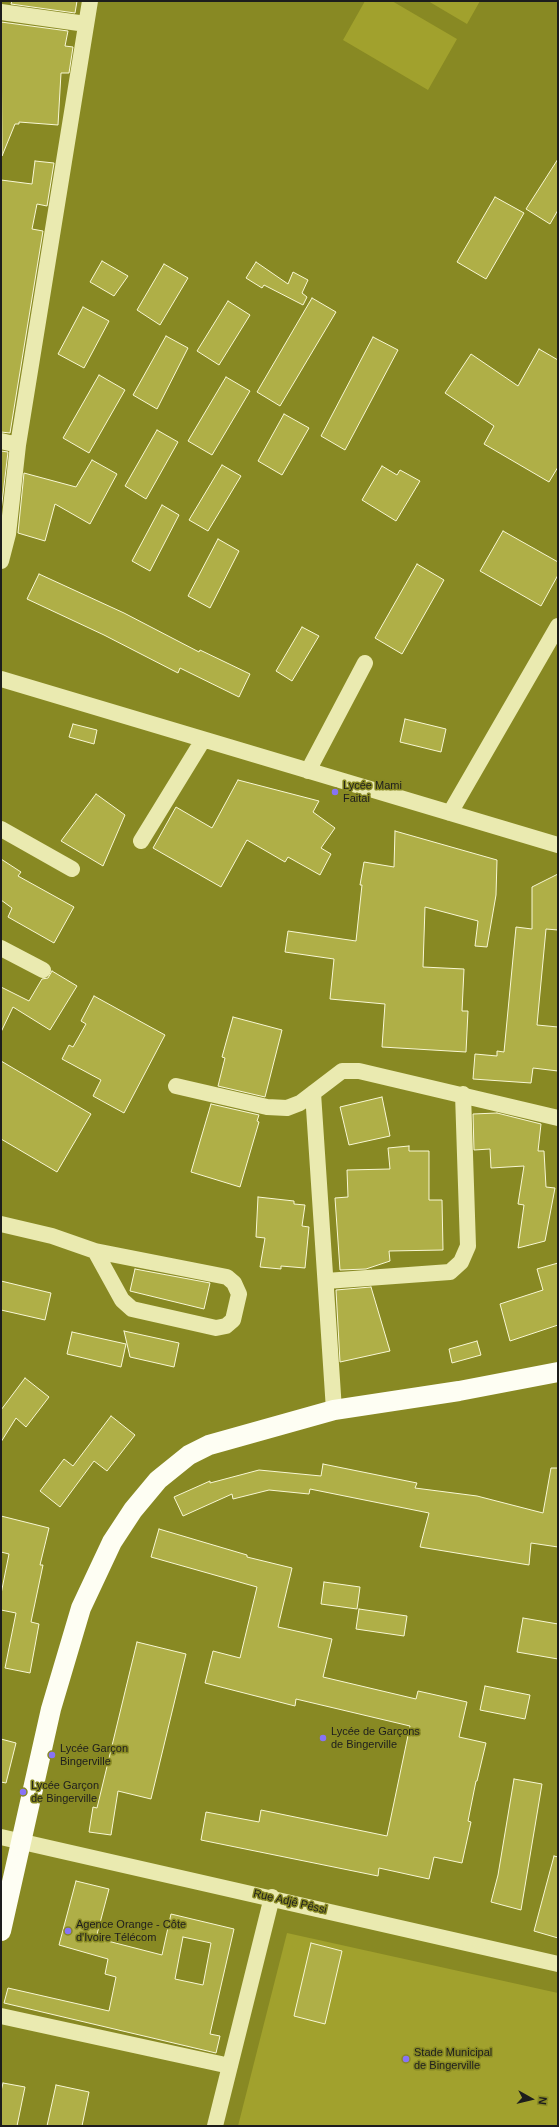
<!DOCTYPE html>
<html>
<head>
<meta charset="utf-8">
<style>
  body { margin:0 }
  #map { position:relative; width:559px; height:2127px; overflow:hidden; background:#888923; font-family:Helvetica,sans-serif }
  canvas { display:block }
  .frame { position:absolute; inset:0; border:2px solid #1d1d1d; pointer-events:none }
  .north { position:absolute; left:511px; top:2079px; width:40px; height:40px; -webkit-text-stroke:3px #888923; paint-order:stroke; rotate:98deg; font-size:11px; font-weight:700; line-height:16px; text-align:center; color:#1d1d1d }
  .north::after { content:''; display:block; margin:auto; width:14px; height:18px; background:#1d1d1d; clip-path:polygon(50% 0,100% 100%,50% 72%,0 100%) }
</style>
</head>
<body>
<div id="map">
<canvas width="559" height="2127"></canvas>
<div class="frame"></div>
<div class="north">N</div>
</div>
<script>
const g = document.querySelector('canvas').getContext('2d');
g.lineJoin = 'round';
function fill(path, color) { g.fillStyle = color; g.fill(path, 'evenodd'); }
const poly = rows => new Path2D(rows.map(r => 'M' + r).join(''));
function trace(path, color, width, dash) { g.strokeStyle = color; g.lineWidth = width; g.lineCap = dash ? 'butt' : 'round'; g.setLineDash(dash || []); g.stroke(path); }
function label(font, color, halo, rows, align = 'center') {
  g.font = font + ' Helvetica,sans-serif'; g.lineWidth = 3; g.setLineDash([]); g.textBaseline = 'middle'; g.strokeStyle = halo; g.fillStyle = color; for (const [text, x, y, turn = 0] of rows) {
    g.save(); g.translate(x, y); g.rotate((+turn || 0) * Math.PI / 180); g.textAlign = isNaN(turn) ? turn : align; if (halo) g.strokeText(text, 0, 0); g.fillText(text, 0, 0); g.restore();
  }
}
fill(poly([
  [365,1,392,1,457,39,428,90,343,40],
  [428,1,480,1,467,24],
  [287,1933,558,1993,558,2126,238,2126]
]), '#a1a12d');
const building = poly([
  [12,1,77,1,75,13,11,4,12,1],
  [1,22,68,31,65,46,73,47,69,73,61,73,58,125,19,122,19,124,15,124,2,156,1,22],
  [558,159,558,210,550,224,526,209,558,159],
  [35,161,54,163,47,206,37,204,32,229,43,231,10,433,1,432,1,180,32,184,35,161],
  [495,197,524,213,486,279,457,262,495,197],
  [102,261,128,276,114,296,90,282,102,261],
  [256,262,288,284,293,272,308,280,302,293,307,297,303,305,264,285,262,288,246,278,256,262],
  [164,264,188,278,160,325,137,310,164,264],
  [312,298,336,312,280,406,257,392,312,298],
  [228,301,250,315,219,365,197,351,228,301],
  [83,307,109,321,84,368,58,354,83,307],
  [166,336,188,348,157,409,133,395,166,336],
  [373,337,398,350,345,450,321,436,373,337],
  [539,349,558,360,558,467,549,482,484,444,494,426,445,393,471,354,518,386,539,349],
  [99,375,125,390,89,453,63,438,99,375],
  [226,377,250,391,212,455,188,441,226,377],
  [284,414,309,428,282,475,258,461,284,414],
  [157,430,178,442,146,499,125,486,157,430],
  [1,451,8,452,1,511,1,451],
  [92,460,117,474,90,524,55,504,45,541,18,533,24,473,76,487,92,460],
  [222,465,241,476,208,531,189,520,222,465],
  [382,466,397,475,400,470,420,481,396,521,362,500,382,466],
  [162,505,179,515,150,571,132,561,162,505],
  [503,531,558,562,558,575,541,606,480,571,503,531],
  [218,539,239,551,210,608,188,596,218,539],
  [417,564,444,580,402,654,375,638,417,564],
  [39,574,124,613,199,652,200,650,250,674,239,697,180,668,178,673,104,635,27,599,39,574],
  [302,627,319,636,292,681,276,671,302,627],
  [405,719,446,729,441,752,400,742,405,719],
  [73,724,97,730,94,744,69,737,73,724],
  [238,780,319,801,313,812,335,828,321,848,331,854,320,875,288,857,285,862,247,840,221,887,153,848,176,807,212,828,238,780],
  [96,794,125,815,103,866,61,841,96,794],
  [395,831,497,860,496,895,487,947,475,946,478,921,425,907,423,967,464,969,462,1011,468,1011,466,1052,382,1047,385,1004,330,999,334,959,285,952,288,931,356,941,362,885,360,885,364,862,394,867,395,831],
  [1,859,21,872,18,876,74,907,54,943,8,917,12,908,1,900,1,859],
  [558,874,558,930,546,929,537,1025,558,1027,558,1071,533,1068,531,1083,473,1079,475,1054,497,1056,497,1051,504,1052,516,927,532,929,532,887,558,874],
  [52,971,77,986,50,1030,13,1007,1,1032,1,987,29,1001,42,979,48,978,52,971],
  [94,996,165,1035,124,1113,93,1096,101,1080,62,1059,69,1045,73,1047,86,1024,81,1021,94,996],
  [233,1017,282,1030,265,1097,218,1086,225,1058,222,1057,233,1017],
  [1,1061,91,1114,57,1172,1,1139,1,1061],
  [382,1097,390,1136,349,1145,340,1107,382,1097],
  [211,1104,259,1115,257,1121,259,1122,240,1187,191,1172,211,1104],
  [497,1113,541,1124,538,1151,544,1151,546,1187,555,1188,545,1241,518,1248,524,1205,518,1204,524,1166,491,1168,490,1149,474,1150,473,1114,497,1113],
  [409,1146,409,1151,429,1151,429,1200,442,1200,443,1250,389,1251,390,1261,366,1269,340,1270,335,1198,348,1197,347,1170,390,1169,388,1148,409,1146],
  [258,1197,294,1201,294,1204,305,1205,302,1226,309,1227,305,1268,281,1266,281,1269,260,1267,265,1238,256,1237,258,1197],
  [558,1263,558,1325,510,1341,500,1304,543,1290,537,1269,558,1263],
  [135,1269,210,1283,204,1309,130,1291,135,1269],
  [1,1281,51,1293,45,1320,1,1310,1,1281],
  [371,1287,390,1351,340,1362,336,1290,371,1287],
  [124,1331,179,1343,174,1367,130,1357,124,1331],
  [72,1332,126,1344,121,1367,67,1354,72,1332],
  [477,1341,481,1355,452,1363,449,1349,477,1341],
  [25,1378,49,1397,26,1427,16,1418,1,1442,1,1410,25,1378],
  [111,1416,135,1435,107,1471,94,1461,60,1507,40,1491,64,1459,73,1466,111,1416],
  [323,1464,417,1483,415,1488,477,1496,543,1513,551,1468,558,1468,558,1547,531,1543,529,1565,420,1547,429,1513,310,1489,309,1494,269,1490,233,1499,232,1494,183,1516,174,1497,210,1481,210,1483,259,1470,321,1476,323,1464],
  [1,1516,49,1528,40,1565,43,1565,31,1622,39,1624,30,1673,5,1668,16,1613,1,1610,1,1594,9,1554,1,1552,1,1516],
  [159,1529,247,1555,247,1557,292,1568,278,1627,332,1639,323,1677,416,1699,418,1691,467,1702,459,1737,486,1743,477,1781,476,1781,468,1821,471,1822,462,1863,434,1857,429,1879,379,1868,378,1876,201,1840,206,1812,259,1822,261,1810,387,1836,410,1726,296,1699,295,1706,205,1683,213,1651,240,1658,257,1587,151,1557,159,1529],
  [324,1582,360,1587,357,1609,321,1604,324,1582],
  [359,1609,407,1616,404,1636,356,1629,359,1609],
  [523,1618,558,1624,558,1659,517,1652,523,1618],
  [137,1642,186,1654,151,1799,118,1791,111,1835,89,1832,93,1807,97,1808,137,1642],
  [485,1686,530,1695,525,1719,480,1710,485,1686],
  [1,1739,16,1743,6,1783,1,1782,1,1739],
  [514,1779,542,1784,521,1910,491,1902,498,1875,514,1779],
  [554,1856,558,1857,558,1938,534,1931,554,1856],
  [76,1881,109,1889,96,1938,162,1955,171,1914,234,1929,210,2034,220,2036,216,2053,4,2003,8,1988,109,2011,116,1977,105,1974,108,1959,59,1945,76,1881],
  [183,1937,211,1943,203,1985,175,1979,183,1937],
  [311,1943,342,1951,325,2024,294,2016,311,1943],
  [3,2083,25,2087,17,2126,1,2126,1,2091,3,2083],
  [56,2085,89,2092,82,2126,47,2126,56,2085]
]);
fill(building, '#afaf47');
trace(building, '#f8f7d4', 1);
trace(poly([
  [1,12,86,24],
  [1,441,18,445],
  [1,561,8,534,18,445,90,1],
  [1,679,558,845],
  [308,771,365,663],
  [450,813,558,626],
  [1,829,72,869],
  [141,841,203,740],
  [1,948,43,970],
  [176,1086,267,1107,287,1108,300,1103,342,1071,359,1071,558,1118],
  [313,1093,334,1410],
  [1,1224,52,1236,95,1251,227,1277,234,1283,239,1294,233,1320,226,1326,216,1328,132,1309,122,1300,95,1251],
  [326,1281,450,1272,461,1262,468,1246,463,1094],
  [1,1837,558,1964],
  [1,2016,230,2066],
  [215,2126,272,1897]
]), '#eaeab0', 16);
trace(poly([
  [1,1931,51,1709,81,1608,112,1542,133,1510,158,1480,189,1455,209,1445,334,1410,459,1391,558,1372]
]), '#fefef3', 20);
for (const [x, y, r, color] of [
  [335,792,4,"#8773f5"],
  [323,1738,4,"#8773f5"],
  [52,1755,4,"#8773f5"],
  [23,1792,4,"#8773f5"],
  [68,1931,4,"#8773f5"],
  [406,2059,4,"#8773f5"]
]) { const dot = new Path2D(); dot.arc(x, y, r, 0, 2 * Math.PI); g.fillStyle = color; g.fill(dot); trace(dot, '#888923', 1.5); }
label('11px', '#1d1d1d', '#888923', [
  ["Lycée Mami",343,786],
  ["Faitai",343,799],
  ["Lycée de Garçons",331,1732],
  ["de Bingerville",331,1745],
  ["Lycée Garçon",60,1749],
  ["Bingerville",60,1762],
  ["Lycée Garçon",31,1786],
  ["de Bingerville",31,1799],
  ["Agence Orange - Côte",76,1925],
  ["d'Ivoire Télécom",76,1938],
  ["Stade Municipal",414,2053],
  ["de Bingerville",414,2066]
], 'left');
label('11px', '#1d1d1d', '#888923', [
  ["Rue Adjê Pêssi",290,1902,13]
]);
</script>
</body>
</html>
